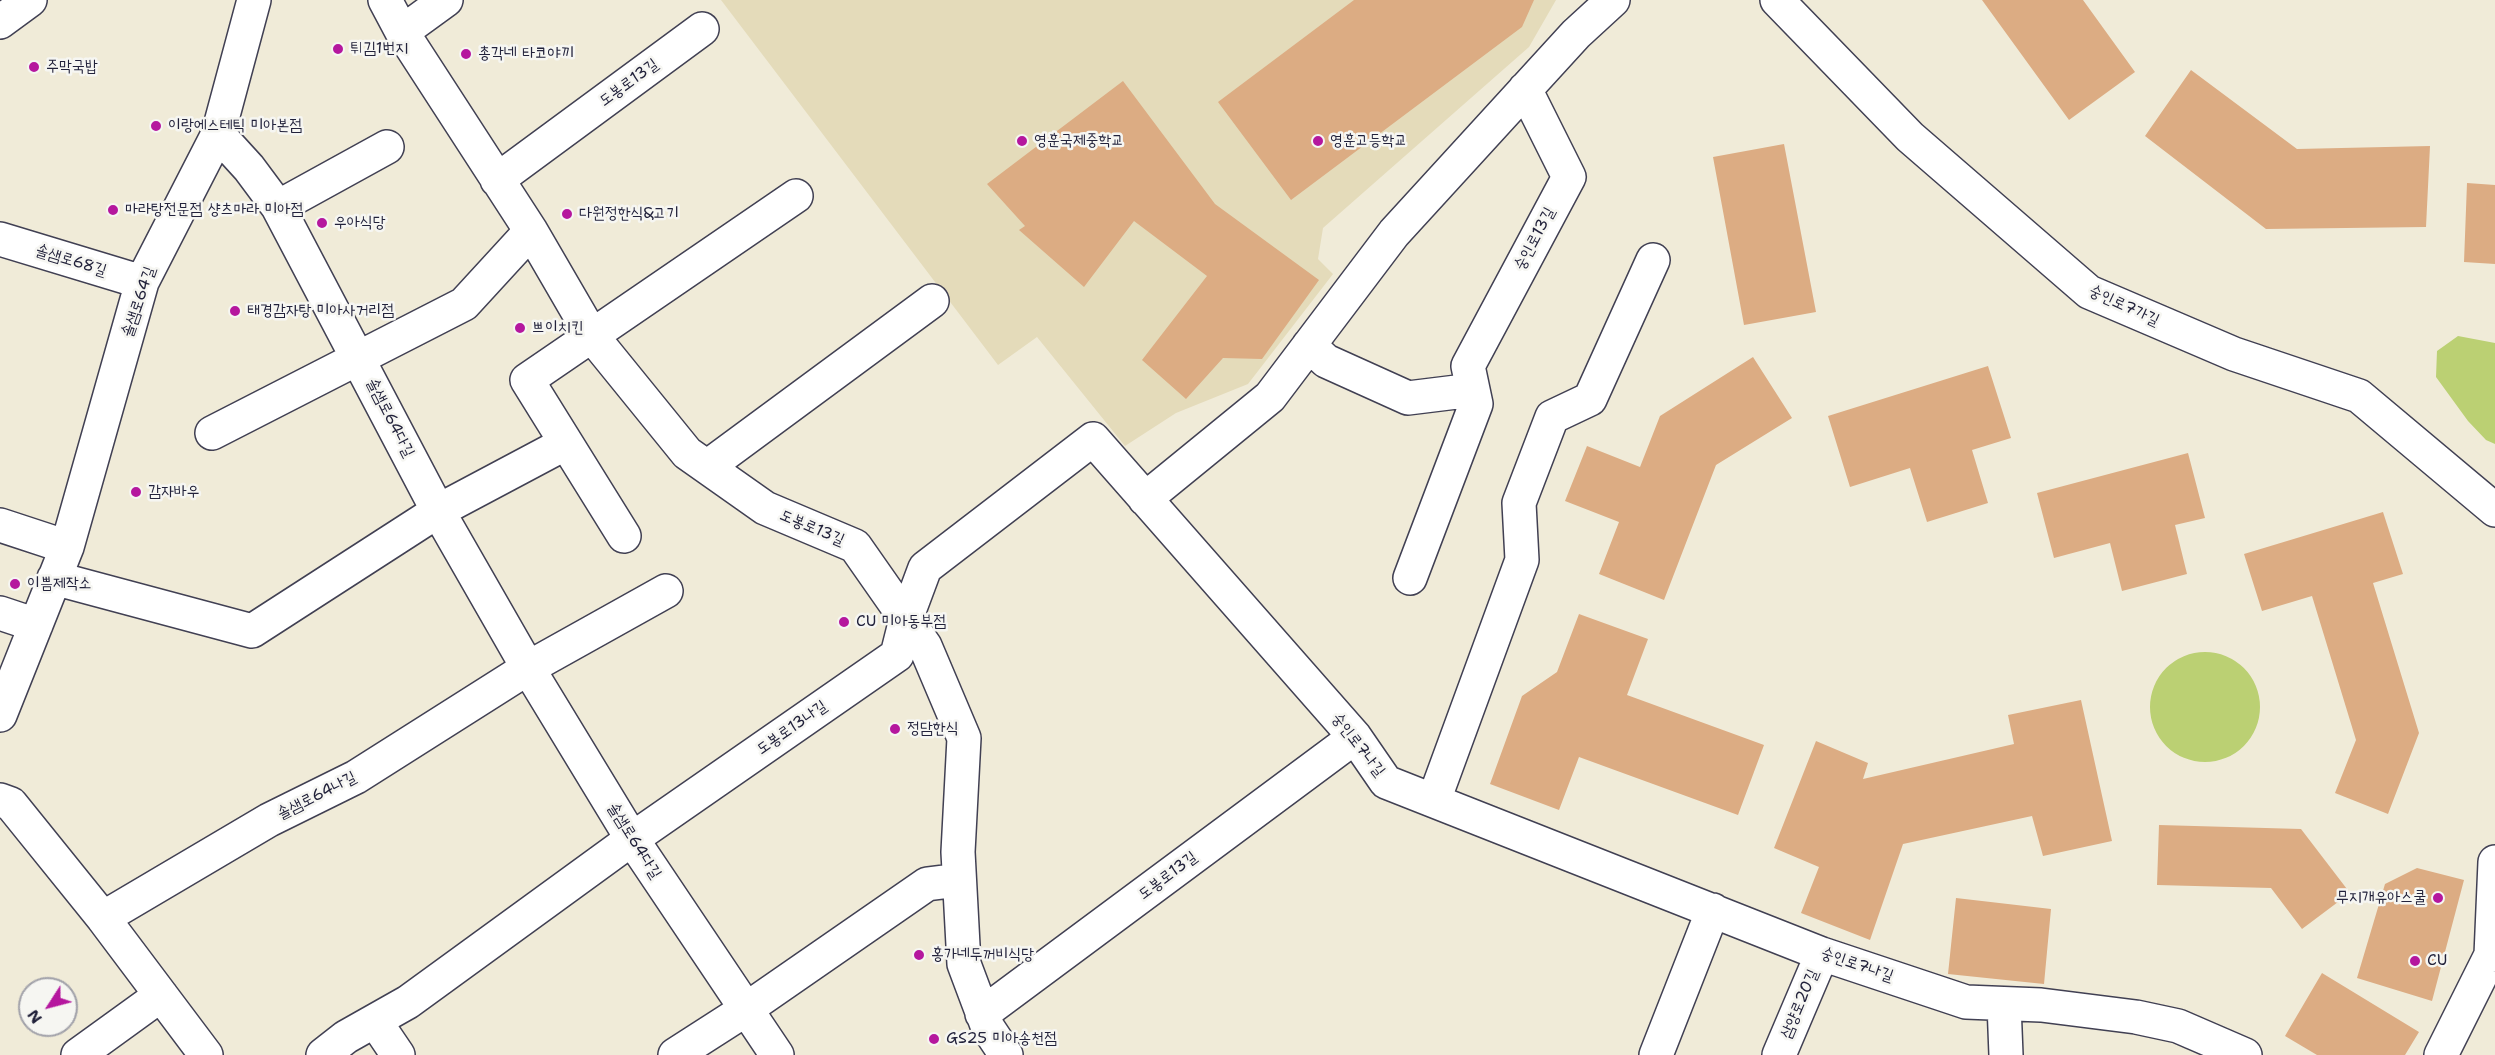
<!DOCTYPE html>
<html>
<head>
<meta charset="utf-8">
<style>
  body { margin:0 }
  #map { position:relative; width:2495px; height:1055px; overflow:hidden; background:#f0ebd8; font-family:"Shantell Sans",sans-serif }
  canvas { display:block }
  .north { position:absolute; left:18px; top:977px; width:60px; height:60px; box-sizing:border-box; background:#f6f6f2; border:2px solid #a1a1a9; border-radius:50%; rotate:234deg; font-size:16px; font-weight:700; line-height:24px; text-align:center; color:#22223b }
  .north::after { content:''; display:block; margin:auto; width:21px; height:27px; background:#b5179e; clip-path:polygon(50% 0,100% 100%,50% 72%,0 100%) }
</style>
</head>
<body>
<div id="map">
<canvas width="2495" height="1055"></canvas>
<div class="north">N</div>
</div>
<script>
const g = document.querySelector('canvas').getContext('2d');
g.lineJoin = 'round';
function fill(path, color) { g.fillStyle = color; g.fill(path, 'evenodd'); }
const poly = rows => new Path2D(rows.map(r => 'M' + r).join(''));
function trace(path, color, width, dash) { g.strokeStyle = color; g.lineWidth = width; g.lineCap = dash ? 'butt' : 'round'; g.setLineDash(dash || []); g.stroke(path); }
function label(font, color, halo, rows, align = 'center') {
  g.font = font + ' "Shantell Sans","Poor Story",sans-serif'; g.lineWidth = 5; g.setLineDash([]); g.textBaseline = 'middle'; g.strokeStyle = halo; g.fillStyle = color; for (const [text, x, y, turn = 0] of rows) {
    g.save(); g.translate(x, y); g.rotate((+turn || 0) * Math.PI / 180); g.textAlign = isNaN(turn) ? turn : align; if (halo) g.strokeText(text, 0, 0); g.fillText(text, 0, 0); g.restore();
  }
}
fill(poly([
  [721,0,1556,0,1529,47,1323,228,1318,259,1333,274,1248,384,1176,413,1125,446,1037,337,998,365]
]), '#e4dbba');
fill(poly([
  [2458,336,2495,343,2495,444,2486,440,2468,421,2436,377,2437,351],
  '2150 707a55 55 0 1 1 110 0a55 55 0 1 1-110 0Z'
]), '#bbd073');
fill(poly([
  [1354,0,1534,0,1522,27,1291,200,1218,102],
  [1982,0,2083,0,2135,72,2069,120],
  [2191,70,2297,149,2430,146,2426,227,2266,229,2145,136],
  [1123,81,1215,204,1319,280,1262,359,1223,358,1186,399,1142,360,1207,276,1134,221,1084,287,1019,230,1025,226,987,184],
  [1784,144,1816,312,1744,325,1713,157],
  [2467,183,2495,185,2495,264,2464,262],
  [1753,357,1792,418,1716,465,1664,600,1599,574,1619,522,1565,501,1587,446,1640,467,1660,416],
  [1988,366,2011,438,1972,450,1988,503,1927,522,1910,468,1850,487,1828,416],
  [2188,453,2205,518,2175,525,2187,574,2122,591,2110,543,2054,558,2037,493],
  [2383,512,2403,574,2373,583,2419,733,2388,814,2335,793,2356,740,2312,596,2262,611,2244,554],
  [1579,614,1648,639,1627,695,1764,745,1738,815,1579,757,1559,810,1490,784,1522,696,1557,672],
  [2081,700,2112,841,2043,856,2032,816,1903,844,1870,940,1801,913,1819,867,1774,848,1816,741,1868,763,1863,779,2014,744,2008,715],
  [2159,825,2301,829,2350,893,2302,929,2271,888,2157,885],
  [2417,868,2464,880,2432,1001,2357,978,2385,884],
  [1956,898,2051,909,2044,984,1948,974],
  [2322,973,2419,1032,2405,1055,2317,1055,2285,1036]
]), '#dcac83');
const minor = poly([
  [385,0,402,32,531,231,592,336,687,453,765,508,855,546,925,646,964,738,958,852,964,964,988,1028,1006,1055],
  [1777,0,1910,137,2089,292,2234,354,2359,396,2495,510],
  [0,22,30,0],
  [402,32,446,0],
  [218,134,249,168,278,207,438,511,528,668,632,839,777,1055],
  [497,180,702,29],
  [278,207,387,147],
  [0,239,142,282],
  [1309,345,1326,361,1408,398,1473,390],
  [212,433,464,304,531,231],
  [707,467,932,301],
  [1145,499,1270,397,1394,233,1576,34,1613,0],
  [0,525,67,547],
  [624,536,527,380,796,196],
  [54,578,252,631,438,511,566,443],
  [1410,578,1476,404,1468,366,1569,177,1525,89],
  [0,613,36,625],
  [0,715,67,547,142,282,218,134,254,0],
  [0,800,11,804,103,918,206,1055],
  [1434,800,1522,560,1519,503,1552,417,1590,399,1653,260],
  [103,918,269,820,356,777,528,668,666,591],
  [2491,955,2495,862],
  [2004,1004,2006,1055],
  [982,1014,1355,737],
  [375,1021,398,1055],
  [78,1055,161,995],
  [323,1055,346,1037,408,1002,632,839,897,655,906,619,925,568,1093,439,1355,737,1386,782,1822,954,1966,1002,2041,1005,2136,1017,2178,1026,2245,1055],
  [675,1055,745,1010,927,884,959,880],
  [1656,1055,1713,910],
  [1779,1055,1822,954],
  [2441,1055,2491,955,2495,951]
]);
trace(minor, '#414053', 36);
trace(minor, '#fff', 33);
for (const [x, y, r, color] of [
  [338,49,6,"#b5179e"],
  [466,54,6,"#b5179e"],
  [34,67,6,"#b5179e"],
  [156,126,6,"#b5179e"],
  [1022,141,6,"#b5179e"],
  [1318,141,6,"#b5179e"],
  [113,210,6,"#b5179e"],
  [567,214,6,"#b5179e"],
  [322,223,6,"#b5179e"],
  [235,311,6,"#b5179e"],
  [520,328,6,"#b5179e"],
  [136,492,6,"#b5179e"],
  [15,584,6,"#b5179e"],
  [844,622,6,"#b5179e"],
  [895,729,6,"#b5179e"],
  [2438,898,6,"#b5179e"],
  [919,955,6,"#b5179e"],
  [2415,961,6,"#b5179e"],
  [934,1039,6,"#b5179e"]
]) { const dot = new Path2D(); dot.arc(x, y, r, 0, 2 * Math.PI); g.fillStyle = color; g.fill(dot); trace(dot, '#f6f6f2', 2); }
label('16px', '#22223b', '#f6f6f2', [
  ["튀김1번지",350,49],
  ["총각네 타코야끼",478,54],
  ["주막국밥",46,67],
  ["이랑에스테틱 미아본점",168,126],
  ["영훈국제중학교",1034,141],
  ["영훈고등학교",1330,141],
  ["마라탕전문점 샹츠마라 미아점",125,210],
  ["다원정한식&고기",579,214],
  ["우아식당",334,223],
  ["태경감자탕 미아사거리점",247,311],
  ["쁘이치킨",532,328],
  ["감자바우",148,492],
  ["이쁨제작소",27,584],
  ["CU 미아동부점",856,622],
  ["정담한식",907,729],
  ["무지개유아스쿨",2426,898,"right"],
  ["홍가네두꺼비식당",931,955],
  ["CU",2427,961],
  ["GS25 미아송천점",946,1039]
], 'left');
label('16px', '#22223b', '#f6f6f2', [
  ["도봉로13길",629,83,-36],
  ["숭인로13길",1535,239,-62],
  ["솔샘로68길",71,261,17],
  ["솔샘로64길",139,302,-71],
  ["숭인로7가길",2124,306,25],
  ["솔샘로64다길",390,418,63],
  ["도봉로13길",812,528,23],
  ["도봉로13나길",792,728,-35],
  ["숭인로7나길",1358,745,52],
  ["솔샘로64나길",317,796,-27],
  ["솔샘로64다길",634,841,58],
  ["도봉로13길",1168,876,-37],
  ["숭인로7나길",1857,965,19],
  ["삼양로20길",1800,1004,-67]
]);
</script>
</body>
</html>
